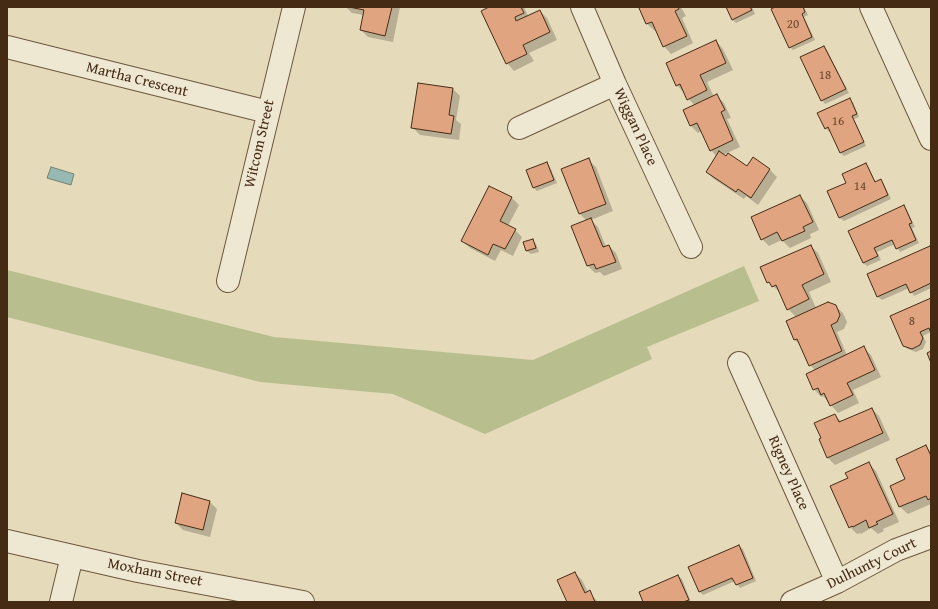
<!DOCTYPE html>
<html>
<head>
<meta charset="utf-8">
<style>
  body { margin:0 }
  #map { position:relative; width:938px; height:609px; overflow:hidden; background:#e5daba; font-family:"Gentium Book Plus",serif }
  canvas { display:block }
  .frame { position:absolute; inset:0; border:8px solid #462b14; pointer-events:none }
</style>
</head>
<body>
<div id="map">
<canvas width="938" height="609"></canvas>
<div class="frame"></div>
</div>
<script>
const g = document.querySelector('canvas').getContext('2d');
g.lineJoin = 'round';
function fill(path, color) { g.fillStyle = color; g.fill(path, 'evenodd'); }
const poly = rows => new Path2D(rows.map(r => 'M' + r).join(''));
function trace(path, color, width, dash) { g.strokeStyle = color; g.lineWidth = width; g.lineCap = dash ? 'butt' : 'round'; g.setLineDash(dash || []); g.stroke(path); }
function label(font, color, halo, rows, align = 'center') {
  g.font = font + ' "Gentium Book Plus",serif'; g.lineWidth = 3; g.setLineDash([]); g.textBaseline = 'middle'; g.strokeStyle = halo; g.fillStyle = color; for (const [text, x, y, turn = 0] of rows) {
    g.save(); g.translate(x, y); g.rotate((+turn || 0) * Math.PI / 180); g.textAlign = isNaN(turn) ? turn : align; if (halo) g.strokeText(text, 0, 0); g.fillText(text, 0, 0); g.restore();
  }
}
fill(poly([
  [744,266,759,301,647,347,652,359,485,434,393,394,260,382,7,317,7,270,274,337,533,360]
]), '#b8be8d');
const water = poly([
  [51,167,74,174,71,185,47,178,51,167]
]);
fill(water, '#96bab3');
trace(water, '#768173', 1);
fill(poly([
  [346,7,400,7,393,42,368,37,361,30,364,15,352,13],
  [491,7,524,7,528,16,540,11,547,18,557,40,529,53,534,61,514,71,507,63],
  [643,7,681,7,686,16,682,18,693,43,671,54,664,46,657,30,655,31,647,24,640,8],
  [727,7,752,7,755,14,736,23,733,20],
  [777,7,804,7,808,15,804,17,815,40,793,50,790,47],
  [716,41,723,49,733,70,707,82,714,97,717,96,724,103,731,118,727,119,740,147,723,155,747,167,753,159,770,170,777,177,758,205,746,196,744,199,714,179,707,172,717,157,711,150,702,131,698,133,691,126,695,106,677,85],
  [824,47,827,50,849,93,825,104,822,100],
  [453,89,460,96,456,120,461,124,459,140,420,135,412,127],
  [849,99,853,102,859,117,854,119,866,146,844,156,841,153,831,131,829,132,826,128],
  [588,160,596,167,613,211,591,220,598,227,606,247,609,246,616,253,622,269,604,276,600,272,595,273,588,266,572,227,587,221,580,214],
  [547,163,550,167,557,183,537,191,534,188,527,171],
  [866,164,869,168,876,183,881,181,884,184,891,199,844,221,840,218,828,192,847,183],
  [800,196,807,203,819,230,810,234,811,238,790,248,782,240,769,246,762,239],
  [512,198,519,205,508,226,515,230,522,237,513,256,501,250,495,261,470,248,462,241],
  [904,206,907,210,915,227,912,228,919,243,900,252,895,244,877,252,881,260,867,266,863,263,849,231],
  [533,241,536,244,539,252,531,254,527,251,525,243],
  [811,246,818,253,831,282,809,292,816,308,835,306,843,313,847,322,844,329,837,332,847,355,864,348,871,355,881,377,853,390,859,403,838,413,823,396,821,397,814,389,815,370,810,365,801,346,795,340,787,321,796,317,788,309,781,293,768,282,761,268],
  [931,248,931,288,914,296,909,288,882,300,878,297,868,274],
  [931,299,931,332,923,336,926,342,923,349,916,352,908,349,904,346],
  [872,409,879,416,890,440,835,465,828,458,820,440,834,415,842,422],
  [926,447,931,452,931,504,908,514,900,507,891,487,906,479],
  [869,464,876,471,899,522,883,529,884,531,878,534,871,528,861,534,860,533,857,534,850,527,849,479],
  [210,502,217,509,210,537,183,530,176,523],
  [739,546,743,549,756,581,740,588,735,581,703,595,700,592],
  [575,573,582,580,588,592,589,592,598,602,568,602],
  [678,576,682,579,691,602,644,602]
]), '#0003');
const building = poly([
  [349,7,392,7,385,36,360,30,364,10,349,7],
  [489,7,521,7,524,13,515,17,516,21,540,10,550,32,523,45,527,54,506,64,481,11,489,7],
  [641,7,678,7,679,9,675,11,687,36,663,47,652,22,646,24,639,8,641,7],
  [726,7,750,7,752,10,732,20,726,7],
  [775,7,803,7,805,12,802,14,812,37,789,48,771,9,775,7],
  [716,40,726,63,700,75,707,90,687,100,680,84,676,86,666,63,716,40],
  [824,46,846,89,821,101,800,57,824,46],
  [418,83,453,88,449,115,454,116,451,134,411,128,418,83],
  [717,94,725,110,721,112,733,140,710,151,697,123,690,126,683,110,717,94],
  [850,98,857,114,852,116,864,142,840,153,828,127,825,129,817,113,850,98],
  [719,151,726,156,728,153,747,166,753,157,770,169,751,198,738,189,736,192,706,172,719,151],
  [589,158,606,204,579,214,561,169,589,158],
  [547,162,554,180,533,188,526,170,547,162],
  [866,163,875,182,881,179,888,195,839,218,827,191,846,183,842,174,866,163],
  [489,186,512,197,500,221,516,229,505,249,493,244,488,255,461,241,489,186],
  [800,195,813,222,803,227,805,231,782,241,777,232,761,240,751,217,800,195],
  [904,205,912,223,909,224,916,240,896,249,892,240,874,248,878,256,863,263,848,231,904,205],
  [591,218,603,247,609,245,616,262,596,269,594,264,587,266,571,226,591,218],
  [533,239,536,248,526,251,523,242,533,239],
  [811,245,824,274,802,285,809,299,787,310,776,285,772,287,769,282,767,283,760,267,811,245],
  [930,246,931,248,931,283,910,293,906,284,877,297,867,274,930,246],
  [931,298,931,333,929,328,920,332,923,338,920,345,912,349,903,346,890,316,931,298],
  [828,302,836,305,840,315,837,322,831,325,842,351,809,366,797,339,794,340,786,321,828,302],
  [864,346,875,370,847,383,853,395,830,406,824,393,821,395,818,388,813,390,806,374,864,346],
  [931,351,931,363,927,353,931,351],
  [872,408,883,433,827,458,819,439,821,438,814,423,835,414,839,422,872,408],
  [926,445,931,456,931,498,928,500,926,496,899,507,890,486,905,479,896,459,926,445],
  [869,462,893,514,876,522,878,524,869,528,866,520,853,527,852,526,849,528,830,486,848,478,845,473,869,462],
  [182,493,210,501,203,530,175,523,182,493],
  [739,545,753,578,736,585,732,578,699,592,688,567,739,545],
  [575,572,585,593,590,590,595,602,567,602,557,580,575,572],
  [678,575,689,600,683,602,643,602,639,592,678,575]
]);
fill(building, '#e0a481');
trace(building, '#462b14', 1);
const minor = poly([
  [582,7,615,84,691,247],
  [871,7,931,139],
  [7,47,268,112],
  [519,128,615,84],
  [228,281,294,7],
  [739,363,837,582],
  [7,541,138,571,303,602],
  [61,602,72,556],
  [792,602,837,582,896,550,931,537]
]);
trace(minor, '#6e573e', 24);
trace(minor, '#eee7d2', 22);
label('13px', '#6c492f', null, [
  ["20",793,25],
  ["18",825,76],
  ["16",838,122],
  ["14",860,187],
  ["8",912,322]
]);
label('15px', '#462b14', '#eee7d2', [
  ["Martha Crescent",137,80,14],
  ["Wiggan Place",635,127,65],
  ["Witcom Street",260,144,-77],
  ["Rigney Place",788,473,66],
  ["Dulhunty Court",872,564,-26],
  ["Moxham Street",155,573,11]
]);
</script>
</body>
</html>
